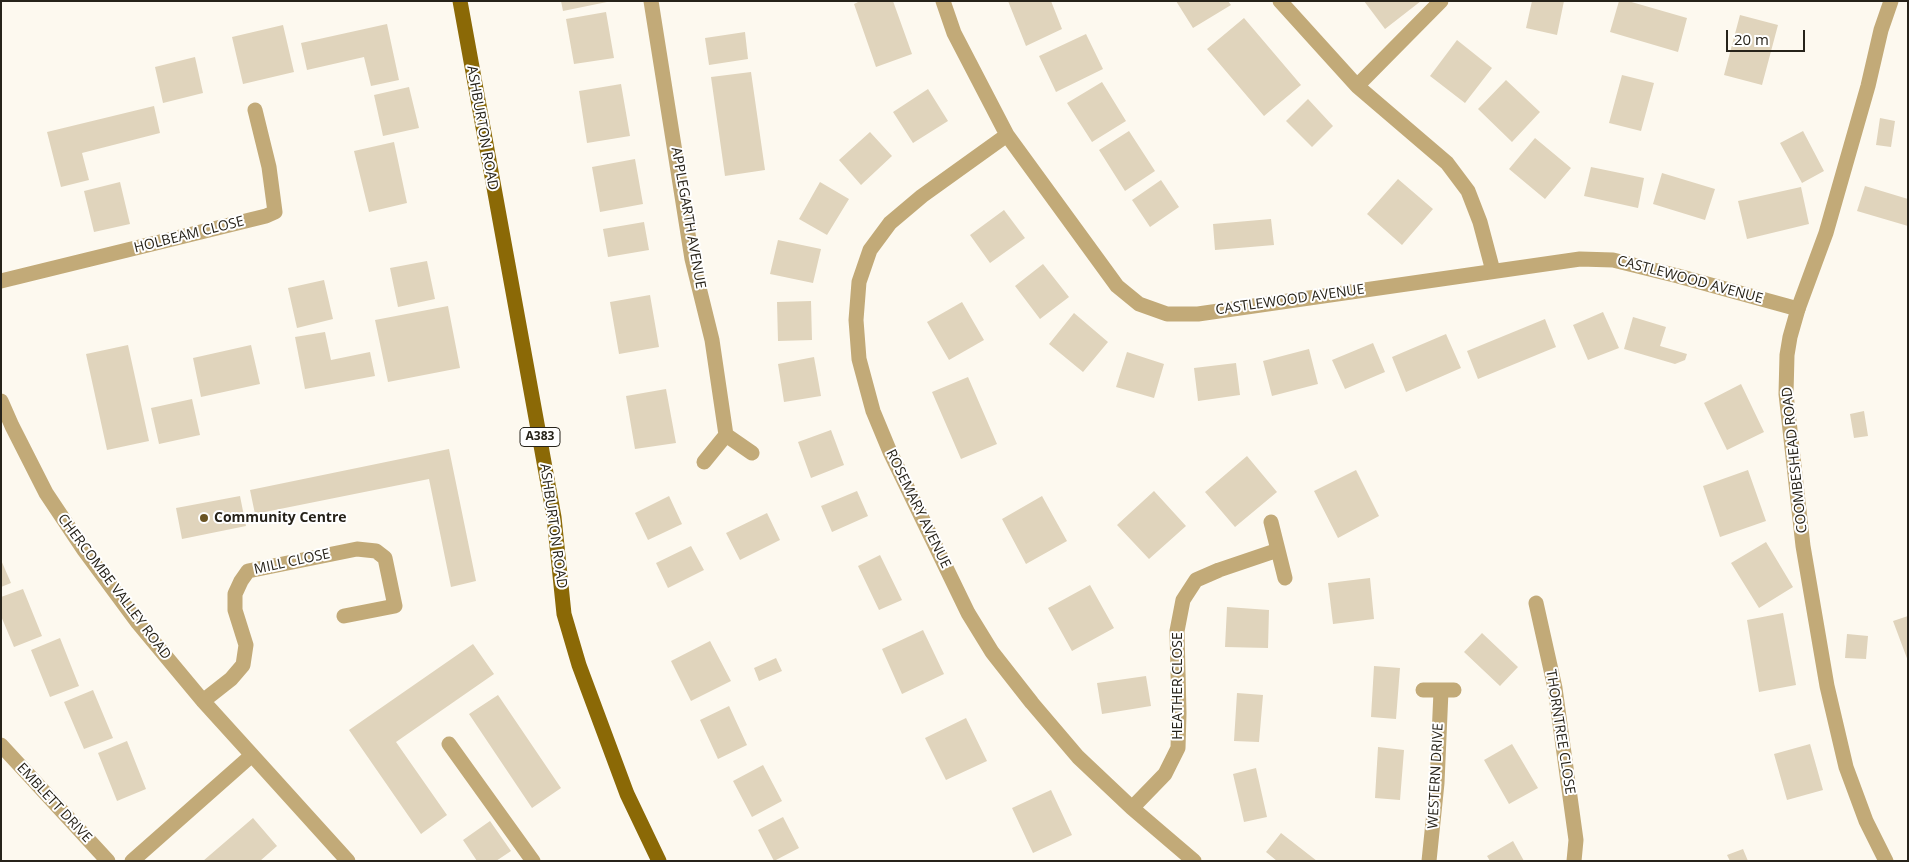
<!DOCTYPE html>
<html>
<head>
<meta charset="utf-8">
<style>
  body { margin:0 }
  #map { position:relative; width:1909px; height:862px; overflow:hidden; background:#fdf9ef; font-family:"Open Sans",sans-serif }
  canvas { display:block }
  .frame { position:absolute; inset:0; border:2px solid #27231a; pointer-events:none }
  .scale { position:absolute; left:1726px; top:30px; width:79px; height:22px; box-sizing:border-box; border:2px solid #27231a; border-top:0; padding-left:6px; font-size:15px; line-height:18px; white-space:nowrap; color:#27231a; -webkit-text-stroke:4px #fff; paint-order:stroke }
</style>
</head>
<body>
<div id="map">
<canvas width="1909" height="862"></canvas>
<div class="frame"></div>
<div class="scale">20 m</div>
</div>
<script>
const g = document.querySelector('canvas').getContext('2d');
g.lineJoin = 'round';
function fill(path, color) { g.fillStyle = color; g.fill(path, 'evenodd'); }
const poly = rows => new Path2D(rows.map(r => 'M' + r).join(''));
function trace(path, color, width, dash) { g.strokeStyle = color; g.lineWidth = width; g.lineCap = dash ? 'butt' : 'round'; g.setLineDash(dash || []); g.stroke(path); }
function label(font, color, halo, rows, align = 'center') {
  g.font = font + ' "Open Sans",sans-serif'; g.lineWidth = 4; g.setLineDash([]); g.textBaseline = 'middle'; g.strokeStyle = halo; g.fillStyle = color; for (const [text, x, y, turn = 0] of rows) {
    g.save(); g.translate(x, y); g.rotate((+turn || 0) * Math.PI / 180); g.textAlign = isNaN(turn) ? turn : align; if (halo) g.strokeText(text, 0, 0); g.fillText(text, 0, 0); g.restore();
  }
}
fill(poly([
  [561,1,607,1,607,2,563,11],
  [860,1,893,1,912,54,876,67,854,4],
  [1008,1,1051,1,1062,29,1026,46],
  [1176,1,1228,1,1231,5,1193,28],
  [1364,1,1421,1,1385,29],
  [1532,1,1564,1,1557,35,1526,28],
  [1619,1,1628,1,1687,18,1678,52,1610,32],
  [606,12,614,58,574,64,566,19],
  [1740,15,1778,25,1762,85,1724,75],
  [1244,18,1301,85,1264,116,1207,49],
  [387,24,399,80,371,86,364,57,307,70,301,43],
  [283,25,294,72,243,84,232,37],
  [745,32,748,59,709,65,705,38],
  [1086,34,1103,69,1056,92,1039,56],
  [1457,40,1492,68,1465,103,1430,76],
  [195,57,203,93,163,103,155,67],
  [751,72,765,170,725,176,711,77],
  [1622,75,1654,83,1641,131,1609,123],
  [1506,80,1540,112,1512,142,1478,109],
  [1102,82,1126,121,1092,142,1067,103],
  [621,84,630,136,587,143,579,91],
  [409,87,419,128,383,136,374,95],
  [928,89,948,121,913,143,893,112],
  [1308,99,1333,126,1312,147,1286,121],
  [154,106,160,133,82,153,89,180,61,187,47,132],
  [1880,118,1895,121,1891,147,1876,145],
  [1129,131,1155,171,1125,191,1099,150],
  [1803,131,1824,171,1802,183,1780,143],
  [870,132,892,156,861,185,839,160],
  [1535,138,1571,168,1545,199,1509,169],
  [394,142,407,203,369,212,354,151],
  [635,159,643,204,600,212,592,167],
  [1591,167,1644,178,1638,208,1584,196],
  [1662,173,1715,189,1705,220,1653,204],
  [1398,179,1433,209,1402,245,1367,214],
  [1161,180,1179,207,1150,227,1132,200],
  [120,182,130,224,94,232,84,191],
  [820,182,849,199,827,235,799,219],
  [1865,186,1908,199,1908,226,1857,211],
  [1801,187,1809,224,1747,239,1738,201],
  [1004,210,1025,238,990,263,970,235],
  [1271,219,1274,245,1215,250,1213,224],
  [644,222,649,250,608,257,603,229],
  [778,240,821,249,813,283,770,274],
  [427,261,435,299,398,307,390,268],
  [1043,264,1069,297,1040,319,1015,286],
  [324,280,333,319,297,328,288,288],
  [650,295,659,347,619,354,610,302],
  [811,301,812,340,778,341,777,302],
  [962,302,984,340,949,360,927,322],
  [448,306,460,368,388,382,375,320],
  [1603,312,1619,348,1588,360,1573,325],
  [1074,313,1108,342,1083,372,1049,344],
  [1633,317,1666,327,1660,346,1687,354,1685,360,1675,364,1624,349],
  [1545,319,1556,347,1478,379,1467,351],
  [325,332,331,360,370,352,375,376,305,389,295,337],
  [1446,334,1461,368,1406,392,1392,357],
  [1373,343,1385,372,1345,389,1332,360],
  [128,345,149,441,107,450,86,354],
  [251,345,260,384,201,397,193,358],
  [1309,349,1318,384,1272,396,1263,361],
  [1127,352,1164,364,1154,398,1116,387],
  [814,357,821,396,784,402,778,364],
  [1236,363,1240,395,1198,401,1194,368],
  [968,377,997,444,961,459,932,392],
  [1741,384,1764,432,1727,450,1704,403],
  [666,389,676,443,635,449,626,396],
  [192,399,200,435,159,444,151,408],
  [1864,411,1868,436,1854,438,1850,414],
  [831,430,844,465,811,478,798,442],
  [449,449,476,581,451,587,429,479,255,514,250,490],
  [1247,456,1277,492,1235,527,1205,492],
  [1356,470,1379,516,1338,538,1314,491],
  [1748,470,1766,521,1720,537,1703,486],
  [857,491,868,516,832,532,821,506],
  [1154,491,1186,526,1149,559,1117,525],
  [240,496,246,526,182,539,176,508],
  [669,496,682,524,648,540,635,513],
  [1042,496,1067,541,1026,564,1002,519],
  [767,513,780,540,740,560,726,533],
  [1766,542,1793,587,1759,608,1731,563],
  [691,546,704,570,668,588,656,563],
  [880,555,902,600,879,610,858,566],
  [1,560,11,583,1,587],
  [1370,578,1374,619,1333,624,1328,583],
  [1090,585,1114,628,1072,651,1048,608],
  [23,589,42,636,14,647,1,616,1,597],
  [1227,607,1269,610,1268,648,1225,647],
  [1783,613,1796,685,1759,692,1747,620],
  [1908,616,1908,661,1893,621],
  [923,630,944,674,902,694,882,649],
  [1482,633,1518,667,1500,686,1464,652],
  [1847,634,1868,636,1866,659,1845,658],
  [60,638,79,686,50,697,31,650],
  [710,641,731,681,691,701,671,661],
  [473,644,494,674,396,742,447,815,421,834,349,730],
  [776,658,782,671,759,681,754,668],
  [1374,666,1400,668,1396,719,1371,717],
  [1146,676,1151,706,1102,714,1097,683],
  [93,690,113,738,84,749,64,702],
  [1237,693,1263,695,1259,742,1234,741],
  [498,695,561,788,532,808,469,714],
  [729,706,747,745,718,759,700,720],
  [966,718,987,761,946,780,925,738],
  [127,741,146,789,117,801,98,753],
  [1512,744,1538,788,1509,804,1484,760],
  [1810,744,1823,790,1787,800,1774,754],
  [1378,747,1404,750,1400,800,1375,798],
  [763,765,782,801,752,817,733,781],
  [1256,768,1267,817,1244,822,1233,774],
  [1051,790,1072,835,1033,853,1012,808],
  [783,817,799,848,774,861,758,830],
  [253,818,277,846,260,861,203,861],
  [490,821,511,851,496,861,477,861,463,840],
  [1281,833,1317,861,1277,861,1266,852],
  [1513,841,1524,861,1490,861,1487,856],
  [1743,849,1748,861,1730,861,1727,855]
]), '#e0d4bc');
trace(poly([
  [651,1,692,259,712,340,726,435],
  [943,1,954,33,1007,135,1117,286,1139,304,1167,314,1198,314,1580,259,1613,260,1678,276,1798,309],
  [1280,1,1357,86,1447,163,1468,191,1480,222,1493,271],
  [1357,86,1441,1],
  [1007,135,922,196,890,223,870,250,859,282,856,320,859,359,873,411,890,452,968,613,992,652,1032,703,1078,757,1132,808,1194,861],
  [1,281,266,216,275,212,269,167,255,110],
  [1,401,12,426,46,493,84,550,138,623,203,701,252,755],
  [704,462,726,435,752,453],
  [1271,522,1285,578],
  [1536,603,1555,688,1576,840,1574,861],
  [1423,690,1454,690],
  [203,701,231,679,243,665,246,645,235,610,235,594,241,581,248,571,357,549,376,551,385,558,395,606,344,616],
  [449,744,533,861],
  [1,745,108,861],
  [1132,808,1165,774,1178,748,1179,713,1177,631,1183,600,1196,580,1219,570,1278,550],
  [132,861,252,755,348,861],
  [1429,861,1437,783,1441,691]
]), '#c2aa78', 15);
trace(poly([
  [1886,861,1866,821,1846,767,1827,686,1803,546,1786,394,1787,355,1790,337,1798,309,1826,233,1868,86,1881,30,1891,1]
]), '#c2aa78', 15);
trace(poly([
  [460,1,554,517,564,614,579,665,627,794,659,861]
]), '#8b6906', 15);
for (const [x, y, r, color] of [
  [204,518,5,"#6a5423"]
]) { const dot = new Path2D(); dot.arc(x, y, r, 0, 2 * Math.PI); g.fillStyle = color; g.fill(dot); trace(dot, '#fff', 2); }
for (const [x, y, w] of [
  [540,437,40]
]) { const box = new Path2D(); box.roundRect(x - w / 2, y - 9.5, w, 19, 4); g.fillStyle = '#fff'; g.fill(box); trace(box, '#27231a', 1); }
label('bold 12px', '#27231a', null, [
  ["A383",540,437]
]);
label('14px', '#27231a', '#fff', [
  ["ASHBURTON ROAD",482,128,80],
  ["APPLEGARTH AVENUE",688,218,80],
  ["HOLBEAM CLOSE",189,235,-14],
  ["CASTLEWOOD AVENUE",1690,280,15],
  ["CASTLEWOOD AVENUE",1290,300,-8],
  ["COOMBESHEAD ROAD",1795,460,-96],
  ["ROSEMARY AVENUE",918,509,64],
  ["ASHBURTON ROAD",553,526,82],
  ["MILL CLOSE",292,562,-12],
  ["CHERCOMBE VALLEY ROAD",114,587,53],
  ["HEATHER CLOSE",1178,686,-90],
  ["THORNTREE CLOSE",1560,732,81],
  ["WESTERN DRIVE",1436,776,-87],
  ["EMBLETT DRIVE",54,803,47]
]);
label('bold 14px', '#27231a', '#fff', [
  ["Community Centre",214,518]
], 'left');
</script>
</body>
</html>
